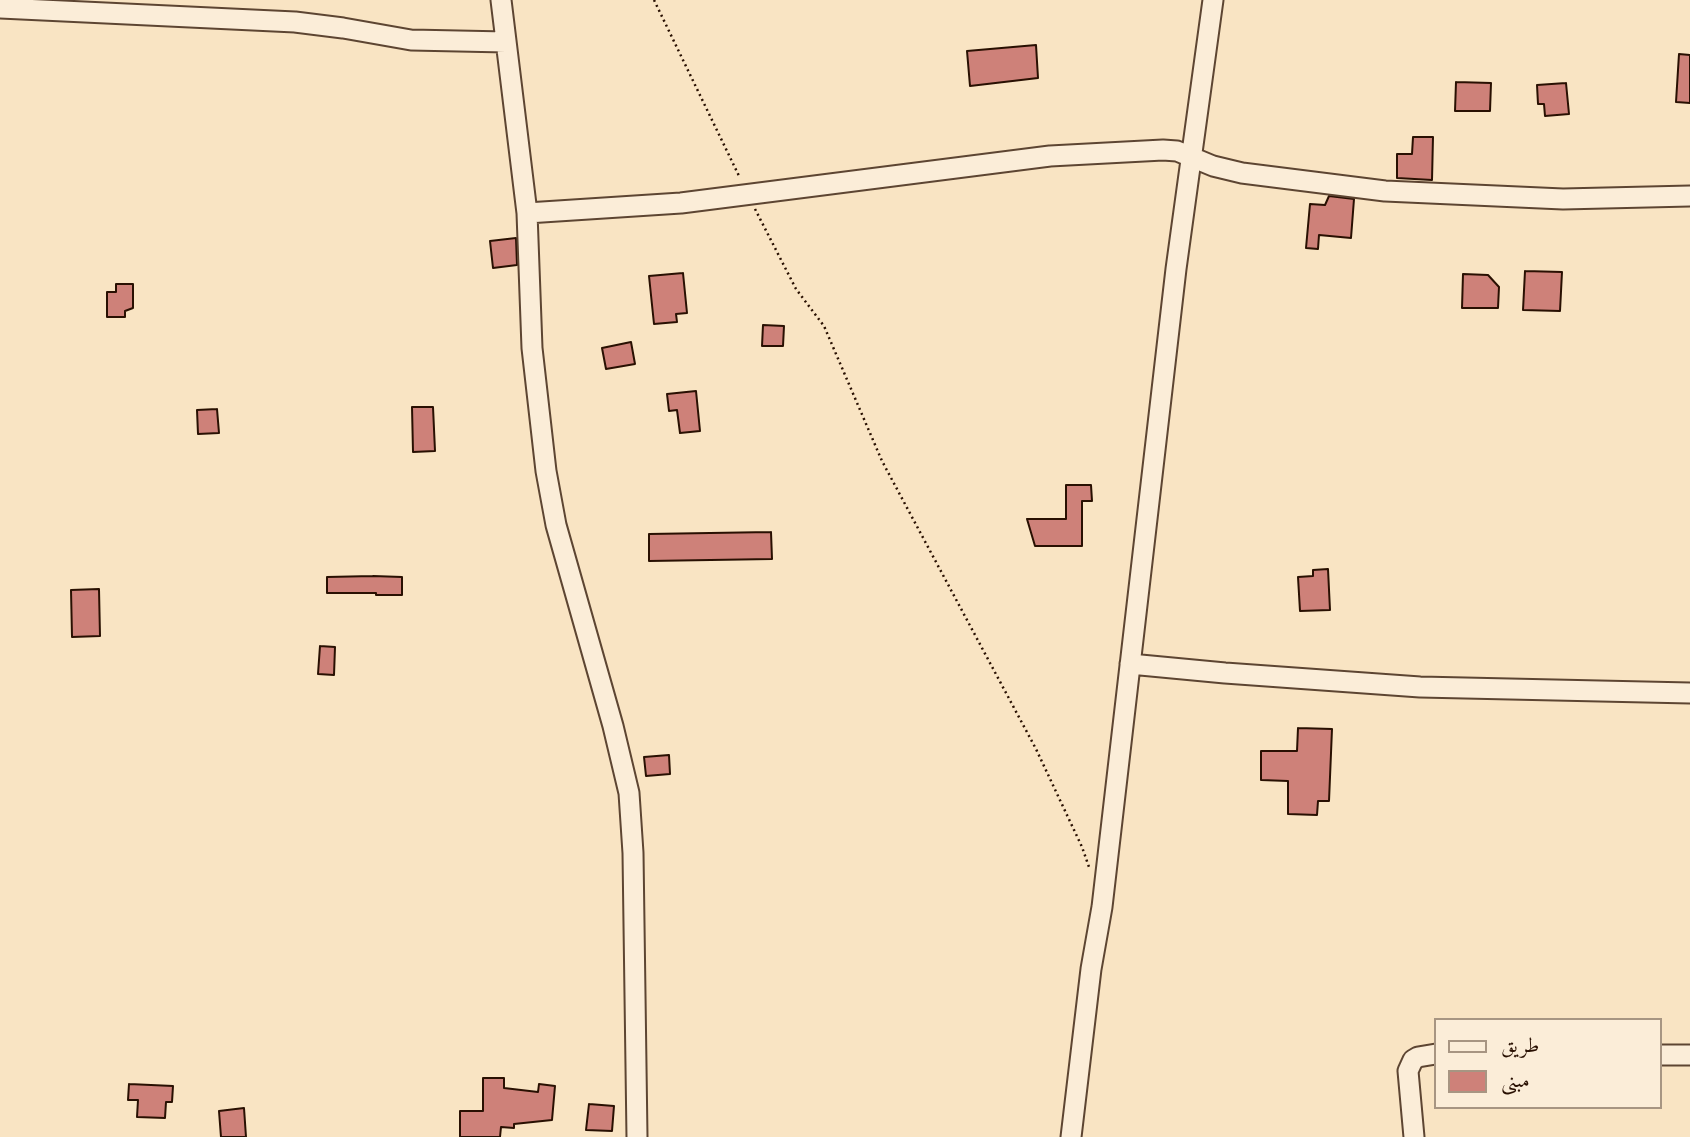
<!DOCTYPE html>
<html>
<head>
<meta charset="utf-8">
<style>
  body { margin:0 }
  #map { position:relative; width:1690px; height:1137px; overflow:hidden; background:#f9e4c3; font-family:"Gentium Book Plus",Amiri,serif }
  canvas { display:block }
  .legend { position:absolute; left:1434px; top:1018px; width:228px; height:91px; box-sizing:border-box; background:#fbedd8; border:2px solid #a79582; margin:0; padding:9px 12px; list-style:none; font-size:21px; color:#291002 }
  .legend li { display:flex; align-items:center; gap:14px; height:35px }
  .legend b { width:35px; border:2px solid #a79582 }
</style>
</head>
<body>
<div id="map">
<canvas width="1690" height="1137"></canvas>
<ul class="legend">
<li><b style="height:9px;background:#fbedd8"></b>طريق</li>
<li><b style="height:19px;background:#ce8179"></b>مبنى</li>
</ul>
</div>
<script>
const g = document.querySelector('canvas').getContext('2d');
g.lineJoin = 'round';
function fill(path, color) { g.fillStyle = color; g.fill(path, 'evenodd'); }
const poly = rows => new Path2D(rows.map(r => 'M' + r).join(''));
function trace(path, color, width, dash) { g.strokeStyle = color; g.lineWidth = width; g.lineCap = dash ? 'butt' : 'round'; g.setLineDash(dash || []); g.stroke(path); }
const building = poly([
  [1036,45,1038,78,970,86,967,51,1036,45],
  [1679,54,1690,55,1690,103,1676,102,1679,54],
  [1456,82,1491,83,1490,111,1455,111,1456,82],
  [1566,83,1569,114,1545,116,1544,104,1538,104,1537,85,1566,83],
  [1413,137,1433,137,1432,180,1397,178,1397,154,1412,154,1413,137],
  [1329,196,1354,199,1351,238,1319,235,1318,249,1306,248,1310,204,1325,205,1329,196],
  [516,238,517,265,493,268,490,241,516,238],
  [1525,271,1562,272,1560,311,1523,310,1525,271],
  [683,273,687,313,676,314,677,322,654,324,649,276,683,273],
  [1463,274,1488,275,1499,287,1498,308,1462,308,1463,274],
  [116,284,133,284,133,308,125,311,125,317,107,317,107,292,116,292,116,284],
  [763,325,784,326,783,346,762,346,763,325],
  [631,342,635,364,606,369,602,348,631,342],
  [696,391,700,431,680,433,677,410,669,411,667,394,696,391],
  [412,407,433,407,435,451,413,452,412,407],
  [217,409,219,433,198,434,197,410,217,409],
  [1066,485,1091,485,1092,501,1082,501,1082,546,1035,546,1027,519,1066,519,1066,485],
  [771,532,772,559,649,561,649,534,771,532],
  [1328,569,1330,610,1300,611,1298,577,1313,576,1313,570,1328,569],
  [373,576,402,577,402,595,376,595,376,593,327,593,327,577,373,576],
  [99,589,100,636,72,637,71,590,99,589],
  [320,646,335,647,334,675,318,674,320,646],
  [1298,728,1332,729,1329,801,1318,801,1317,815,1288,814,1288,781,1261,780,1261,751,1297,751,1298,728],
  [669,755,670,774,646,776,644,757,669,755],
  [483,1078,504,1078,504,1088,538,1092,539,1084,555,1086,552,1120,514,1124,514,1128,501,1127,500,1137,460,1137,460,1111,483,1111,483,1078],
  [129,1084,173,1086,172,1102,166,1102,165,1118,137,1117,138,1100,128,1100,129,1084],
  [589,1104,614,1106,612,1131,586,1130,589,1104],
  [244,1108,246,1137,221,1137,219,1111,244,1108]
]);
fill(building, '#ce8179');
trace(building, '#291002', 2);
const street = poly([
  [501,0,527,213,532,348,546,471,556,525,613,726,629,793,633,853,637,1137],
  [0,8,295,22,343,28,411,40,506,42],
  [527,213,681,203,1050,156,1163,150,1177,151,1213,166,1242,173,1385,191,1563,199,1690,196],
  [1130,664,1225,673,1420,687,1690,693],
  [1660,1055,1690,1055],
  [1071,1137,1091,969,1102,907,1176,269,1213,0],
  [1414,1137,1408,1071,1413,1060,1418,1057,1436,1054]
]);
trace(street, '#5d4532', 23);
trace(poly([
  [654,0,740,178],
  [755,209,796,289,824,326,882,461,1036,749,1082,847,1089,867]
]), '#291002', 2.5, [2, 3.5]);
trace(street, '#fbedd8', 19);
</script>
</body>
</html>
